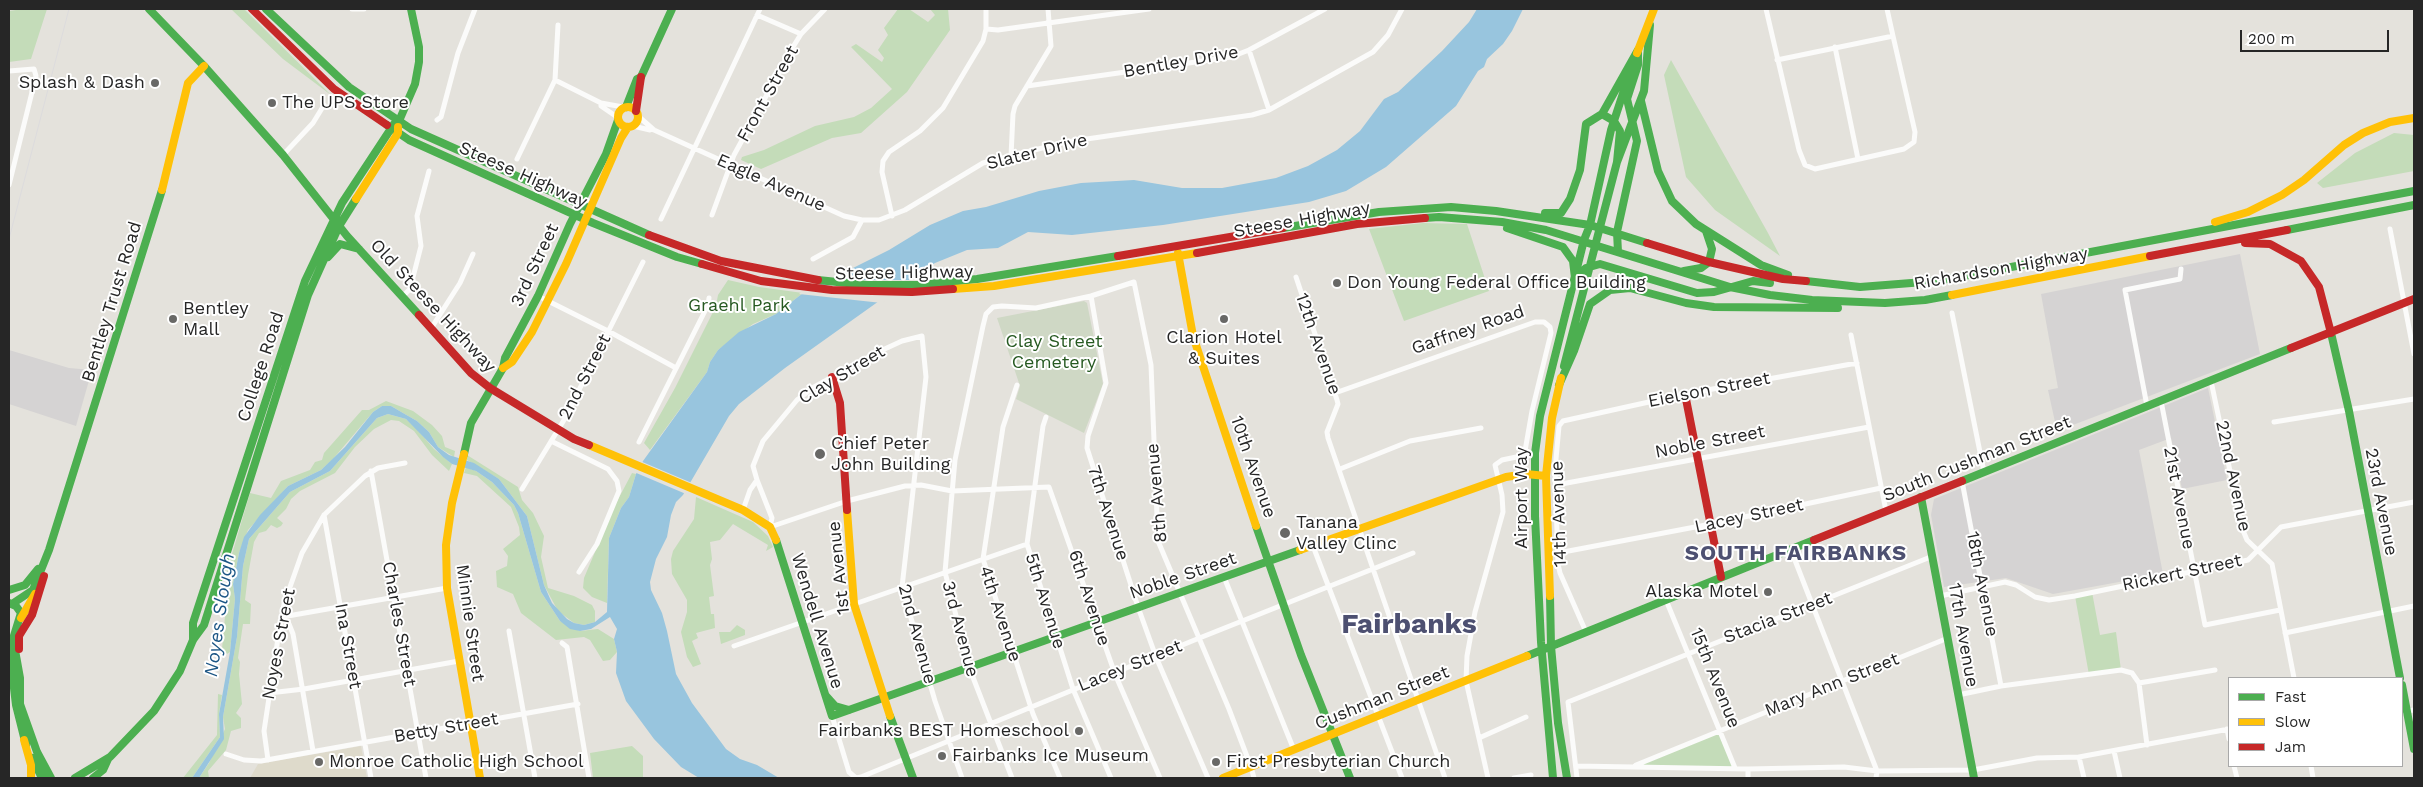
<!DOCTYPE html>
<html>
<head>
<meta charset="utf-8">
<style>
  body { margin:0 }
  #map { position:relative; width:2423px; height:787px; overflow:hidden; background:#e4e2dc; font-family:"Work Sans",sans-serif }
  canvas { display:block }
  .frame { position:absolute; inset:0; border:10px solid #262626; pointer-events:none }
  .legend { position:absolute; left:2228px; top:677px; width:175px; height:90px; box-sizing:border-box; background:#fff; border:1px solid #a8a8a8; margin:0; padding:6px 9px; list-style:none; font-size:15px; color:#262626 }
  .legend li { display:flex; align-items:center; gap:10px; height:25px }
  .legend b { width:25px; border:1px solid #a8a8a8 }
  .scale { position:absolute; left:2240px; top:30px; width:149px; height:22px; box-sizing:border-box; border:2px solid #262626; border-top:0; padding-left:6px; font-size:15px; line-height:18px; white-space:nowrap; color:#262626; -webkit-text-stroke:4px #fff; paint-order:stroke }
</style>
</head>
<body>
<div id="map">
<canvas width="2423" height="787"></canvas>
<div class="frame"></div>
<ul class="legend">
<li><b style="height:6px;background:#4caf50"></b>Fast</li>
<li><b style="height:6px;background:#ffc107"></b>Slow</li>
<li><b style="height:6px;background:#c62828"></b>Jam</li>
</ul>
<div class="scale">200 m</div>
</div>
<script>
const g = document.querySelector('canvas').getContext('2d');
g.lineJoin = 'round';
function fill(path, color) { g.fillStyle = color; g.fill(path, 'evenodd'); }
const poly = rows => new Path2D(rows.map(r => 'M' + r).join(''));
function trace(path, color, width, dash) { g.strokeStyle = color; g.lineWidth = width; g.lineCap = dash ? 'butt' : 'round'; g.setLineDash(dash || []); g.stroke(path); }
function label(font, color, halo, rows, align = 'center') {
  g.font = font + ' "Work Sans",sans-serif'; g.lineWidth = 4; g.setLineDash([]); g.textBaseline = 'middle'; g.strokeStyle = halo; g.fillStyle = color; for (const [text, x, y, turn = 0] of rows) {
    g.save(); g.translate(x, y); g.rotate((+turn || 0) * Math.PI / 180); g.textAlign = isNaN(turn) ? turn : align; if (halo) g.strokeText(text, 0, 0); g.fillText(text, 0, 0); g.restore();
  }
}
fill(poly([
  [2240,254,2260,354,2057,431,2048,390,2058,388,2041,294],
  [9,350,69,368,92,370,76,426,9,404],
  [2208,388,2227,480,2182,489,2171,438,2139,450,2163,574,2053,594,2006,578,1944,587,1931,515,1934,499]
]), '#d5d3d3');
fill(poly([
  [361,746,367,778,250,778,258,764]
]), '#dedacb');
fill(poly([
  [23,9,47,9,31,59,9,62,9,11],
  [231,9,244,9,331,95,283,59],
  [898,9,909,9,928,22,935,15,930,9,948,9,950,30,907,92,861,133,832,138,761,169,741,160,742,157,764,150,815,126,854,117,871,108,892,89,851,47,856,44,882,62,884,58,878,50,888,35,884,28],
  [1671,60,1768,233,1780,256,1715,210,1686,177,1664,75],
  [2394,133,2414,135,2414,171,2323,188,2317,183,2355,153],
  [1423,223,1467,224,1489,291,1404,321,1369,229],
  [728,280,759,287,803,293,776,314,753,324,718,350,710,362,707,372,650,450,644,443,675,388,716,306,718,295],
  [386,401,413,411,432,425,442,436,445,447,455,451,454,457,438,447,429,432,417,421,403,413,391,406,382,406,373,412,333,459,321,470,288,486,248,530,239,553,233,584,235,599,230,652,227,654,222,649,228,583,225,578,250,493,271,498,281,481,310,470,315,462,322,460,324,453,362,410,369,410],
  [388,414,406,419,416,428,434,449,452,464,449,471,432,455,414,431,399,421,391,420,374,429,355,447,335,473,300,491,291,499,286,509,277,518,283,523,281,526,277,528,271,525,266,531,259,533,254,542,248,575,245,600,251,604,250,624,243,624,238,658,240,662,239,674,242,704,236,713,241,718,241,728,231,731,226,750,208,771,209,778,199,778,209,763,225,729,223,717,237,637,243,566,249,539,290,492,330,471,377,418],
  [467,455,518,487,522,500,533,513,544,536,541,557,548,588,574,596,592,605,595,611,595,622,584,625,574,623,558,611,544,585,527,516,499,479,467,460],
  [466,467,476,471,492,482,514,505,518,513,541,592,560,621,580,631,598,629,614,639,617,652,610,660,603,661,590,640,584,637,556,640,521,613,513,594,497,587,496,571,507,566,508,556,503,549,520,535,519,527,511,507,477,476,464,473],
  [632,473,636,474,629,497,621,508,609,538,607,603,592,597,583,588,584,578,614,507],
  [696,497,753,522,768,536,773,547,766,551,768,545,733,524,720,540,710,542,712,559,710,565,714,596,709,597,711,614,714,614,715,628,696,633,698,638,692,641,701,664,693,667,687,657,681,632,687,612,687,600,672,574,671,559,673,551,694,519],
  [2092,592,2100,635,2116,632,2121,670,2089,675,2075,596],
  [737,625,745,630,745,635,721,644,719,632,730,632],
  [218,694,222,695,219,714,220,737,192,778,183,778,217,735],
  [1720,730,1735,768,1633,766],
  [632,746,643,756,643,778,593,778,590,753]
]), '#c4dcb9');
fill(poly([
  [1084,301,1087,303,1103,384,1084,433,1016,399,1020,386,997,318]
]), '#cfd8c5');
fill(poly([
  [1477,9,1523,9,1512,31,1503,44,1487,59,1484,67,1478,71,1456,106,1386,167,1346,191,1309,202,1163,225,1072,235,1028,232,998,248,967,250,935,263,917,274,785,368,739,404,729,416,683,495,676,502,671,515,667,537,656,559,650,582,651,590,662,613,667,631,676,674,692,703,726,749,740,759,757,765,779,778,699,778,681,767,654,739,626,701,616,673,617,652,614,639,617,629,610,617,591,629,580,631,570,629,560,621,541,592,518,513,514,505,492,482,476,471,452,464,443,457,406,419,388,414,377,418,330,471,290,492,249,539,243,566,237,637,223,717,224,739,199,778,192,778,220,737,219,714,230,652,235,599,233,584,239,553,244,537,260,515,288,486,321,470,345,447,373,412,382,406,391,406,403,413,417,421,429,432,438,447,449,455,474,463,499,479,527,516,544,585,552,603,567,619,574,623,584,625,595,622,607,612,609,538,621,508,629,497,636,474,643,461,707,372,710,362,718,350,739,332,776,314,803,293,889,250,930,225,963,211,986,207,1039,191,1081,183,1134,180,1182,188,1222,188,1276,178,1308,166,1337,150,1360,131,1384,99,1398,92,1442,51,1469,22]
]), '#98c5de');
fill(poly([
  [855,280,913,280,882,303,799,294,802,291],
  [640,461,692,483,686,494,634,472]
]), '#e4e2dc');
trace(poly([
  [352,9,364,9],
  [1766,9,1799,150,1805,165,1815,169,1904,149,1914,142,1915,132,1893,36],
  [757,15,801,34],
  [986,29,998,30,1149,9],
  [1835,47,1858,159],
  [1249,50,1269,110],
  [1777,60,1893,36,1887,9],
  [9,71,34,69,36,76,9,185],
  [555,80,601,103,601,106,617,117],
  [1027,86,1231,57,1249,50,1325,9],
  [601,103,623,107],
  [638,116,654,130,844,216,862,220,879,220,905,210,983,163,1066,142,1252,115,1269,110,1373,52,1388,35,1402,9],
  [437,120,441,117,458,53,475,9],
  [633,126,650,130,653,129],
  [283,155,313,123,324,105],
  [1011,156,1013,114,1015,106,1051,46,1048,9],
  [517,159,555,80,558,25],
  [712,215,734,155,793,47,801,34,825,9],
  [892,216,882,172,883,161,889,152,920,131,943,108,983,41,986,29,986,9],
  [661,219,760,9],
  [2390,229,2414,354],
  [813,259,853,237,862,220],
  [1296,277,1337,400,1338,404,1327,432,1328,438,1445,778],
  [403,296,410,289,421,246,417,216,429,171],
  [538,296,608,331,676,368],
  [1091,296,1106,383,1088,436,1087,448,1138,607,1156,657,1208,778],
  [1952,313,1984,472],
  [432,327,460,283,473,254],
  [1851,335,1886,511],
  [2211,381,2242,528,2247,540,2272,564,2294,678],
  [1017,385,1003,427,983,559,1033,714,1060,778],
  [1335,393,1535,322,1544,322,1550,327,1551,333,1532,411,1525,451,1521,456,1502,460,1495,465,1502,495,1503,512,1475,612,1467,656,1466,681,1488,778],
  [2161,401,2205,625,2280,610],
  [2147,406,2125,290,2180,279,2181,269],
  [1046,417,1043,426,1027,544,1073,689,1111,778],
  [2274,422,2414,399],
  [551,441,608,469,617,481,619,491,597,544,579,572],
  [639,442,708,305,709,298],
  [1340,469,1410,441,1481,428],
  [371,471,426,778],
  [757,480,772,518,770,527],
  [1962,481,2001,686],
  [1556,485,1869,427],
  [522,489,564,420,643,262],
  [743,510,750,490,757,480,753,466,763,441,797,400,814,387,876,353,902,341,922,336,926,377,902,587,935,701,962,778],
  [324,515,371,778],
  [770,527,847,501,905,486,921,485,952,491,1049,487,1115,674,1160,778],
  [1313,546,1402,778],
  [1791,550,1877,771,1876,778],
  [1558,553,1711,524,1881,488],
  [1224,577,1294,750],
  [1940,596,2005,582,2016,585,2035,597,2049,600,2075,596,2248,560,2281,527,2414,502],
  [1666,600,1735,768],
  [282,617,447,588],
  [282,617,289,624,293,634,313,751],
  [509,631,535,778],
  [1586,632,1560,573,1558,564,1555,470,1559,426,1563,421,1685,394,1857,363],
  [2285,633,2414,606],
  [562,643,567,647,589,778],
  [734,646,1027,544],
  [2139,683,2215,670],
  [269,693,304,689,459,661],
  [1958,695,2001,686,2121,670,2132,673,2139,683,2147,745],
  [2402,712,2414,710],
  [832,716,849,772,856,778,861,777,1197,639,1413,553],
  [2227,729,2229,739],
  [1479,738,1526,717],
  [2114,751,2120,778],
  [226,754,244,760,261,761,578,704],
  [2079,757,2084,778],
  [268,760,264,731,278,638,284,604,302,553,324,515,365,476,378,468,405,463],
  [1636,765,1948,638],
  [1576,766,1748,769,1844,767,1877,771,1973,770,2037,758,2079,757,2229,729],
  [2234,766,2237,778],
  [2311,766,2313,778],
  [1012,778,969,667,945,572,955,460,983,326,986,314,993,307,1002,306,1036,308,1091,296,1134,282,1151,365,1158,541,1229,709,1251,767,1254,778],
  [1514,778,1531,775],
  [1577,778,1568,702,1933,556],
  [1748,778,1748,769]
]), '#fbfbfa', 5);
trace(poly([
  [149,9,204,66,283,155,347,236,419,315],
  [266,9,349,87,411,129,649,235],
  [1641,101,1658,171,1672,201,1696,224,1761,265,1788,275],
  [626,107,637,79,641,77,672,9],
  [1602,114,1614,121,1620,131,1617,162],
  [399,121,415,84,419,62,419,47,411,9],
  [387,125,409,140,593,223,677,257,702,264],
  [1545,213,1561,213,1570,199,1580,170,1586,124,1602,114,1638,50],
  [1425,218,1439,217,1502,222,1546,230,1730,287,1770,295,1812,300,1885,303,1925,300,1952,295],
  [1590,225,1611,130,1631,69],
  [1600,227,1617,162,1644,91,1650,25],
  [1283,228,1379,212,1451,207,1496,211,1590,225,1647,243],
  [1507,228,1563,247,1573,261,1575,278],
  [2287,230,2414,205],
  [1618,252,1617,232,1637,141,1627,99,1638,65,1638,51],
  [328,257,340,244,359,249],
  [1684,271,1701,268,1709,262,1712,249,1706,231],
  [1575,278,1586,268,1600,264,1697,293,1714,292,1753,281,1770,283],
  [818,280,866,285,919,285,977,279,1118,256],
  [1806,281,1860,287,1937,281,2414,191],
  [2331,333,2349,411,2400,678],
  [1564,366,1600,227],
  [1559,385,1574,351,1590,304,1610,290,1630,288,1686,303,1714,307,1838,308],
  [464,454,471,423,503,368,505,358,538,296,570,224,606,154,618,120],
  [1962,481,2291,348],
  [1921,497,1974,778],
  [1256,526,1301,655,1350,778],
  [776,540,832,716,1300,550],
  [9,590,25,585,38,569],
  [1550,596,1551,646,1558,723,1567,778],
  [9,603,16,606,21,613,13,639,20,678,20,704,37,752,51,778],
  [12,604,33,590,49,550,162,190],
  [193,640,193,623,305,281,342,203,394,124],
  [9,646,16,705,26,745],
  [1527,656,1814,540],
  [2402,685,2414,749],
  [826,696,835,706,849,710],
  [890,716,913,778],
  [32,758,42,778],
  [75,778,110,757,154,711,180,671,193,640,204,625,308,295,339,226,356,199],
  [93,778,103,770,108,759],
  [1553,778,1541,642,1535,516,1535,453,1540,416,1584,240,1590,225]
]), '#4caf50', 8);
trace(poly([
  [1637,53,1654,9],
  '618 117a10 10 0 1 1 20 0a10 10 0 1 1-20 0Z',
  [162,190,188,83,204,66],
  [356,199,398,133,398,127],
  [2215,222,2248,212,2282,195,2304,180,2344,145,2363,133,2390,122,2414,118],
  [1178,253,1193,336,1256,526],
  [953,289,994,286,1197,253],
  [1952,295,2150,256],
  [503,368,512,362,532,332,566,264,621,138,628,127],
  [589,445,743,510,770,527,776,540],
  [464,454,452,503,446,545,447,588,480,778],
  [847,510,854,604,890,716],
  [1300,550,1506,477,1526,474,1546,476],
  [1550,596,1546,476,1552,418,1561,378],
  [21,618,35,594],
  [24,740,31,765,31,778],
  [1223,778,1527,656]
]), '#ffc107', 8);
trace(poly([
  [252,9,334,89,387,125],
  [636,111,641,77],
  [649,235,721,261,818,280],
  [1647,243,1709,262,1783,279,1806,281],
  [2245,243,2270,244,2301,261,2319,287,2331,333],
  [1197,253,1357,224,1425,218],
  [1118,256,1283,228],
  [2150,256,2287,230],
  [702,264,761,281,832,290,912,292,953,289],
  [419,315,471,373,490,388,574,439,589,445],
  [2291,348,2414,299],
  [832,377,840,403,847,510],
  [1685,394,1721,577],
  [1814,540,1962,481],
  [19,649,19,636,32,615,44,576]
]), '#c62828', 8);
trace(poly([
  [9,239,69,9]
]), '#dcdbdd', 1);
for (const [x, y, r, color] of [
  [155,83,5,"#686866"],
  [272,103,5,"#686866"],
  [1337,283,5,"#686866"],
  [173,319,5,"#686866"],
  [1224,319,5,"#686866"],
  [820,454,6,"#686866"],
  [1285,533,6,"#686866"],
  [1768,592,5,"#686866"],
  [1079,731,5,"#686866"],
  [942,756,5,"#686866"],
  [319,762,5,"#686866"],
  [1216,762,5,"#686866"]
]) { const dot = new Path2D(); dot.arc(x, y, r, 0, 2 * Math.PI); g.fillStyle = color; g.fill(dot); trace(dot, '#fff', 2); }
label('18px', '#262626', '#fff', [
  ["Bentley Drive",1181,62,-10],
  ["Front Street",768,94,-61],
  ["Slater Drive",1037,152,-14],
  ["Steese Highway",523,175,24],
  ["Eagle Avenue",771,183,24],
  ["Steese Highway",1302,220,-10],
  ["3rd Street",535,265,-65],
  ["Richardson Highway",2001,269,-10],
  ["Steese Highway",904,273,-1],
  ["Bentley Trust Road",112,302,-73],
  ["Old Steese Highway",433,306,47],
  ["Gaffney Road",1468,330,-19],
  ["12th Avenue",1318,344,71],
  ["College Road",261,367,-72],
  ["Clay Street",842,375,-31],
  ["2nd Street",585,377,-63],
  ["Eielson Street",1709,390,-11],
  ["Noble Street",1710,442,-11],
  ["South Cushman Street",1977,459,-22],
  ["10th Avenue",1253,467,71],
  ["22nd Avenue",2233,476,78],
  ["8th Avenue",1157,493,-95],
  ["Airport Way",1522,498,-90],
  ["21st Avenue",2179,498,79],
  ["23rd Avenue",2381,502,79],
  ["7th Avenue",1108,513,72],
  ["14th Avenue",1559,514,-92],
  ["Lacey Street",1749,516,-12],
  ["1st Avenue",839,568,-96],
  ["Rickert Street",2182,573,-12],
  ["Noble Street",1183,576,-19],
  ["18th Avenue",1982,584,79],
  ["6th Avenue",1089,598,72],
  ["5th Avenue",1045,601,73],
  ["4th Avenue",1000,614,72],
  ["Stacia Street",1778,618,-21],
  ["Wendell Avenue",817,621,73],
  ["Minnie Street",470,623,82],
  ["Charles Street",399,624,80],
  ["3rd Avenue",960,629,75],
  ["2nd Avenue",917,634,75],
  ["17th Avenue",1963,635,80],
  ["Noyes Street",279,644,-79],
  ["Ina Street",348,646,80],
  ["Lacey Street",1130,666,-22],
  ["15th Avenue",1715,678,68],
  ["Mary Ann Street",1832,685,-22],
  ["Cushman Street",1382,698,-22],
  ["Betty Street",446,728,-10]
]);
label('18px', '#262626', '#fff', [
  ["Splash & Dash",145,83,"right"],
  ["The UPS Store",282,103],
  ["Don Young Federal Office Building",1347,283],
  ["Bentley",183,309],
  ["Mall",183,330],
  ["Clarion Hotel",1224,338,"center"],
  ["& Suites",1224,359,"center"],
  ["Chief Peter",831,444],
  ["John Building",831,465],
  ["Tanana",1296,523],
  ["Valley Clinc",1296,544],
  ["Alaska Motel",1758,592,"right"],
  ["Fairbanks BEST Homeschool",1069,731,"right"],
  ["Fairbanks Ice Museum",952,756],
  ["Monroe Catholic High School",329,762],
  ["First Presbyterian Church",1226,762]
], 'left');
label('18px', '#265921', '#fff', [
  ["Graehl Park",739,306],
  ["Clay Street",1054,342],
  ["Cemetery",1054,363]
]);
label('italic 19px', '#1c5685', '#fff', [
  ["Noyes Slough",220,615,-82]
]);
g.letterSpacing = '1px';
label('bold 22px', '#4d5071', '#fff', [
  ["SOUTH FAIRBANKS",1796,554]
]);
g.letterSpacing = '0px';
label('bold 28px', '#4d5071', '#fff', [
  ["Fairbanks",1409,625]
]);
</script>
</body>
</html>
